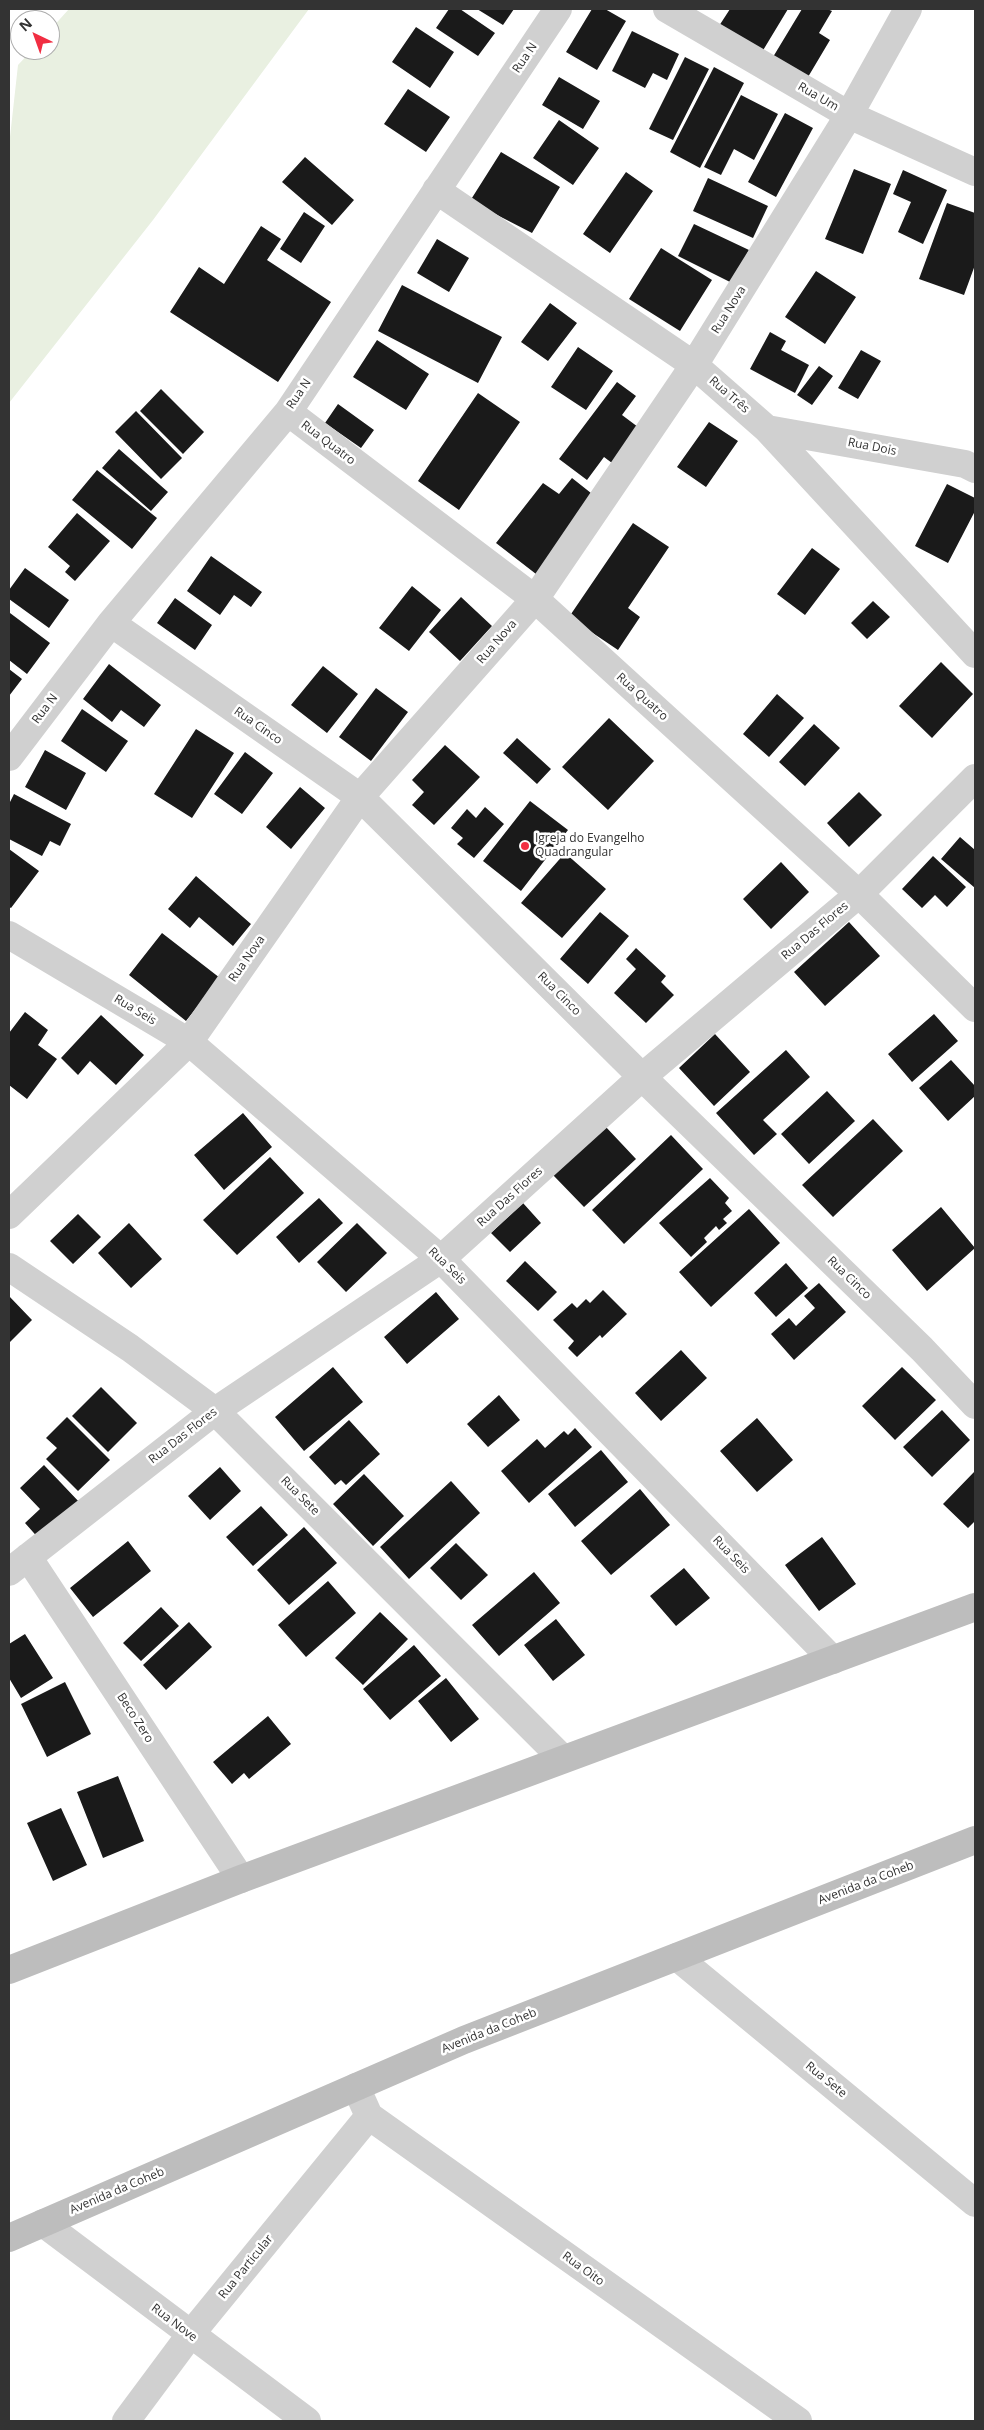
<!DOCTYPE html>
<html>
<head>
<meta charset="utf-8">
<style>
  body { margin:0 }
  #map { position:relative; width:984px; height:2430px; overflow:hidden; background:#fff; font-family:"Open Sans",sans-serif }
  canvas { display:block }
  .frame { position:absolute; inset:0; border:10px solid #333; pointer-events:none }
  .north { position:absolute; left:10px; top:10px; width:50px; height:50px; box-sizing:border-box; background:#fff; border:1px solid #adadad; border-radius:50%; rotate:318deg; font-size:14px; font-weight:700; line-height:20px; text-align:center; color:#333 }
  .north::after { content:''; display:block; margin:auto; width:18px; height:22px; background:#f12e42; clip-path:polygon(50% 0,100% 100%,50% 72%,0 100%) }
</style>
</head>
<body>
<div id="map">
<canvas width="984" height="2430"></canvas>
<div class="frame"></div>
<div class="north">N</div>
</div>
<script>
const g = document.querySelector('canvas').getContext('2d');
g.lineJoin = 'round';
function fill(path, color) { g.fillStyle = color; g.fill(path, 'evenodd'); }
const poly = rows => new Path2D(rows.map(r => 'M' + r).join(''));
function trace(path, color, width, dash) { g.strokeStyle = color; g.lineWidth = width; g.lineCap = dash ? 'butt' : 'round'; g.setLineDash(dash || []); g.stroke(path); }
function label(font, color, halo, rows, align = 'center') {
  g.font = font + ' "Open Sans",sans-serif'; g.lineWidth = 5; g.setLineDash([]); g.textBaseline = 'middle'; g.strokeStyle = halo; g.fillStyle = color; for (const [text, x, y, turn = 0] of rows) {
    g.save(); g.translate(x, y); g.rotate((+turn || 0) * Math.PI / 180); g.textAlign = isNaN(turn) ? turn : align; if (halo) g.strokeText(text, 0, 0); g.fillText(text, 0, 0); g.restore();
  }
}
fill(poly([
  [69,9,309,9,153,220,9,403,9,146,18,65,32,50,50,50,50,30]
]), '#e9f0e1');
fill(poly([
  [449,9,460,9,495,33,478,56,436,28],
  [477,9,514,9,503,25],
  [592,9,605,9,626,21,597,70,566,52],
  [730,9,788,9,762,52,719,26],
  [802,9,827,9,832,11,819,33,830,40,808,77,773,57],
  [416,27,454,52,430,88,392,62],
  [632,31,679,54,667,80,653,73,645,88,612,71],
  [685,57,709,69,673,140,649,129],
  [714,67,744,83,700,168,670,152],
  [559,77,600,101,583,129,542,105],
  [408,89,450,117,426,152,384,124],
  [741,95,778,114,754,160,734,149,721,175,704,167],
  [785,113,813,128,776,197,748,182],
  [559,120,599,148,573,185,533,158],
  [501,152,560,187,532,233,470,201],
  [305,157,354,200,332,225,282,182],
  [854,169,891,184,863,254,825,239],
  [903,170,947,190,923,244,898,232,911,202,893,194],
  [626,172,653,191,610,253,583,234],
  [708,178,768,206,753,238,693,211],
  [947,203,975,213,975,265,964,295,919,279],
  [304,212,325,226,301,263,280,249],
  [694,224,749,250,732,283,678,256],
  [261,226,281,239,267,260,331,302,278,382,170,312,199,267,224,284],
  [437,239,469,258,449,292,417,273],
  [661,248,712,280,680,331,629,299],
  [816,271,856,297,825,344,785,317],
  [402,285,502,337,478,383,378,331],
  [550,303,577,323,548,361,521,342],
  [770,332,786,341,781,350,809,365,795,393,750,369],
  [377,340,429,374,406,410,353,377],
  [578,347,613,371,586,410,551,387],
  [861,350,881,361,858,399,838,388],
  [819,366,833,376,812,405,797,395],
  [617,382,636,396,622,415,642,430,616,466,604,457,587,480,559,459],
  [161,389,204,432,183,454,140,411],
  [478,393,520,422,459,510,418,481],
  [338,404,374,430,361,448,325,423],
  [136,411,182,458,161,479,115,432],
  [709,422,738,441,706,487,677,467],
  [119,449,168,492,151,511,102,468],
  [97,470,157,518,132,549,72,500],
  [572,478,596,497,536,574,496,543,543,483,559,494],
  [947,484,975,498,975,511,948,563,915,546],
  [77,513,110,541,75,581,65,572,70,566,48,547],
  [633,523,669,547,628,608,640,617,618,650,569,617],
  [812,548,840,569,805,615,777,594],
  [211,556,262,592,251,607,234,595,220,615,187,591],
  [25,568,69,600,49,628,9,599,9,590],
  [412,586,441,610,409,651,379,628],
  [461,597,492,626,460,661,429,632],
  [175,598,212,625,195,650,157,623],
  [873,601,890,617,867,639,851,623],
  [10,613,50,643,27,674,9,660],
  [941,662,973,694,932,738,899,706],
  [109,664,161,705,144,727,121,710,112,722,83,699],
  [323,666,358,694,327,733,291,705],
  [9,669,22,679,9,696],
  [376,688,408,712,371,761,339,737],
  [777,694,804,718,769,757,743,734],
  [82,709,128,741,106,772,61,741],
  [609,718,654,761,608,810,562,767],
  [814,724,840,748,805,786,779,762],
  [196,729,234,753,192,818,154,794],
  [517,738,551,769,537,784,503,753],
  [445,745,480,777,434,825,412,805,424,792,412,780],
  [45,750,86,773,66,810,25,787],
  [245,752,273,773,242,814,214,794],
  [300,787,325,808,291,849,266,827],
  [859,792,882,815,849,847,827,823],
  [14,794,71,824,60,846,50,841,42,856,9,839,9,804],
  [530,801,568,830,521,891,483,861],
  [485,807,504,824,474,858,457,844,463,838,451,828,467,809,476,818],
  [960,837,975,850,975,888,941,859],
  [9,849,39,871,11,908,9,907],
  [565,853,606,889,562,938,521,903],
  [933,856,966,887,947,907,935,895,922,908,902,889],
  [781,862,809,892,771,929,743,899],
  [196,876,251,924,233,946,199,917,190,928,168,909],
  [600,912,629,936,588,984,560,959],
  [849,922,880,956,825,1006,794,972],
  [162,933,220,978,186,1021,129,975],
  [636,948,666,976,661,982,674,995,646,1023,614,993,636,969,626,959],
  [25,1012,48,1030,38,1045,57,1059,27,1099,9,1085,9,1033],
  [934,1014,958,1041,912,1082,888,1054],
  [101,1015,144,1055,116,1085,90,1061,78,1075,61,1058],
  [715,1034,750,1072,714,1106,679,1068],
  [786,1050,810,1077,763,1120,777,1134,754,1155,716,1113],
  [951,1060,975,1086,975,1096,948,1121,919,1088],
  [827,1091,855,1121,809,1164,781,1134],
  [243,1113,272,1147,224,1190,194,1155],
  [873,1119,903,1151,833,1217,802,1185],
  [605,1126,636,1159,584,1207,553,1175],
  [671,1135,703,1169,624,1244,592,1210],
  [270,1157,304,1193,237,1255,203,1220],
  [710,1178,729,1198,725,1203,732,1211,723,1219,727,1223,719,1230,716,1226,704,1238,707,1242,691,1257,659,1223],
  [319,1198,343,1223,299,1263,276,1237],
  [523,1203,541,1223,510,1252,491,1233],
  [941,1207,975,1248,927,1291,892,1250],
  [749,1209,780,1243,711,1307,679,1272],
  [78,1214,101,1237,73,1264,50,1241],
  [129,1223,162,1259,131,1288,98,1253],
  [357,1223,387,1253,346,1292,317,1262],
  [525,1261,557,1292,538,1311,506,1281],
  [786,1263,808,1288,776,1317,754,1293],
  [819,1283,846,1312,794,1360,771,1334,789,1318,796,1326,815,1308,804,1296],
  [603,1290,627,1314,602,1338,600,1335,577,1357,568,1348,574,1341,553,1320,572,1303,577,1308,586,1299,590,1303],
  [436,1292,459,1319,407,1364,384,1337],
  [9,1296,32,1320,9,1343],
  [681,1350,707,1378,661,1421,635,1393],
  [333,1367,363,1402,304,1451,275,1417],
  [902,1367,936,1400,895,1440,862,1406],
  [101,1387,137,1423,108,1452,72,1416],
  [499,1395,520,1420,488,1447,467,1424],
  [942,1410,970,1440,932,1477,903,1447],
  [67,1417,110,1460,78,1491,46,1459,57,1448,46,1438],
  [757,1418,793,1460,757,1492,720,1451],
  [349,1420,380,1454,346,1485,341,1480,335,1485,309,1457],
  [575,1428,592,1447,529,1503,501,1471,537,1439,545,1448,564,1431,568,1435],
  [601,1450,628,1482,575,1527,548,1494],
  [44,1465,81,1504,41,1541,25,1523,40,1509,20,1488],
  [220,1467,241,1491,210,1520,188,1496],
  [975,1471,975,1521,968,1528,943,1504],
  [364,1474,404,1516,373,1546,333,1504],
  [451,1481,480,1513,409,1579,380,1547],
  [640,1489,670,1525,611,1575,581,1541],
  [261,1506,288,1535,253,1566,226,1537],
  [304,1527,337,1563,289,1605,257,1570],
  [822,1537,856,1584,819,1611,785,1565],
  [128,1541,151,1571,93,1617,70,1588],
  [456,1543,488,1575,461,1600,430,1568],
  [684,1568,710,1598,676,1626,650,1596],
  [534,1572,560,1603,499,1656,472,1625],
  [328,1581,356,1613,306,1657,278,1625],
  [161,1607,179,1626,141,1661,123,1643],
  [380,1612,408,1639,363,1685,335,1658],
  [556,1619,585,1655,553,1681,524,1645],
  [189,1622,212,1647,166,1690,143,1665],
  [25,1634,53,1678,21,1698,9,1678,9,1644],
  [414,1645,441,1676,390,1720,363,1689],
  [446,1678,479,1719,451,1742,418,1701],
  [65,1682,91,1734,47,1757,21,1704],
  [268,1716,291,1744,249,1779,244,1773,232,1784,213,1762],
  [118,1776,144,1841,103,1858,77,1792],
  [61,1808,87,1865,53,1881,27,1823]
]), '#1a1a1a');
trace(poly([
  [667,9,849,115,975,172],
  [436,190,694,365,767,429,975,654],
  [288,412,535,599,859,894,975,1008],
  [767,429,965,464,975,469],
  [111,623,360,797,642,1077,922,1349,975,1405],
  [9,757,111,623,288,412,558,9],
  [9,935,189,1042,441,1259,833,1660],
  [9,1215,189,1042,360,797,535,599,694,365,849,115,908,9],
  [9,1267,130,1348,215,1411,563,1759],
  [28,1557,241,1879],
  [9,1572,215,1411,441,1259,642,1077,859,894,975,778],
  [677,1957,975,2203],
  [356,2087,369,2116,798,2421],
  [43,2223,307,2421],
  [126,2421,190,2335,369,2116]
]), '#d0d0d0', 28);
trace(poly([
  [9,1970,241,1879,975,1607],
  [9,2238,464,2040,975,1840]
]), '#bdbdbd', 28);
for (const [x, y, r, color] of [
  [525,846,5,"#f12e42"]
]) { const dot = new Path2D(); dot.arc(x, y, r, 0, 2 * Math.PI); g.fillStyle = color; g.fill(dot); trace(dot, '#fff', 2); }
label('12px', '#333', '#fff', [
  ["Rua N",525,58,-56],
  ["Rua Um",818,97,30],
  ["Rua Nova",729,310,-58],
  ["Rua N",299,394,-56],
  ["Rua Três",729,395,41],
  ["Rua Quatro",328,443,37],
  ["Rua Dois",872,447,11],
  ["Rua Nova",497,642,-49],
  ["Rua Quatro",642,697,42],
  ["Rua N",45,709,-53],
  ["Rua Cinco",258,726,35],
  ["Rua Das Flores",815,931,-40],
  ["Rua Nova",247,959,-55],
  ["Rua Cinco",559,994,45],
  ["Rua Seis",135,1010,31],
  ["Rua Das Flores",510,1197,-42],
  ["Rua Seis",447,1266,44],
  ["Rua Cinco",849,1278,44],
  ["Rua Das Flores",183,1436,-38],
  ["Rua Sete",300,1496,45],
  ["Rua Seis",731,1555,46],
  ["Beco Zero",135,1718,57],
  ["Avenida da Coheb",866,1883,-21],
  ["Avenida da Coheb",489,2031,-22],
  ["Rua Sete",826,2080,39],
  ["Avenida da Coheb",117,2191,-23],
  ["Rua Particular",246,2267,-51],
  ["Rua Oito",583,2269,36],
  ["Rua Nove",174,2323,37]
]);
label('12px', '#333', '#fff', [
  ["Igreja do Evangelho",535,839],
  ["Quadrangular",535,853]
], 'left');
</script>
</body>
</html>
